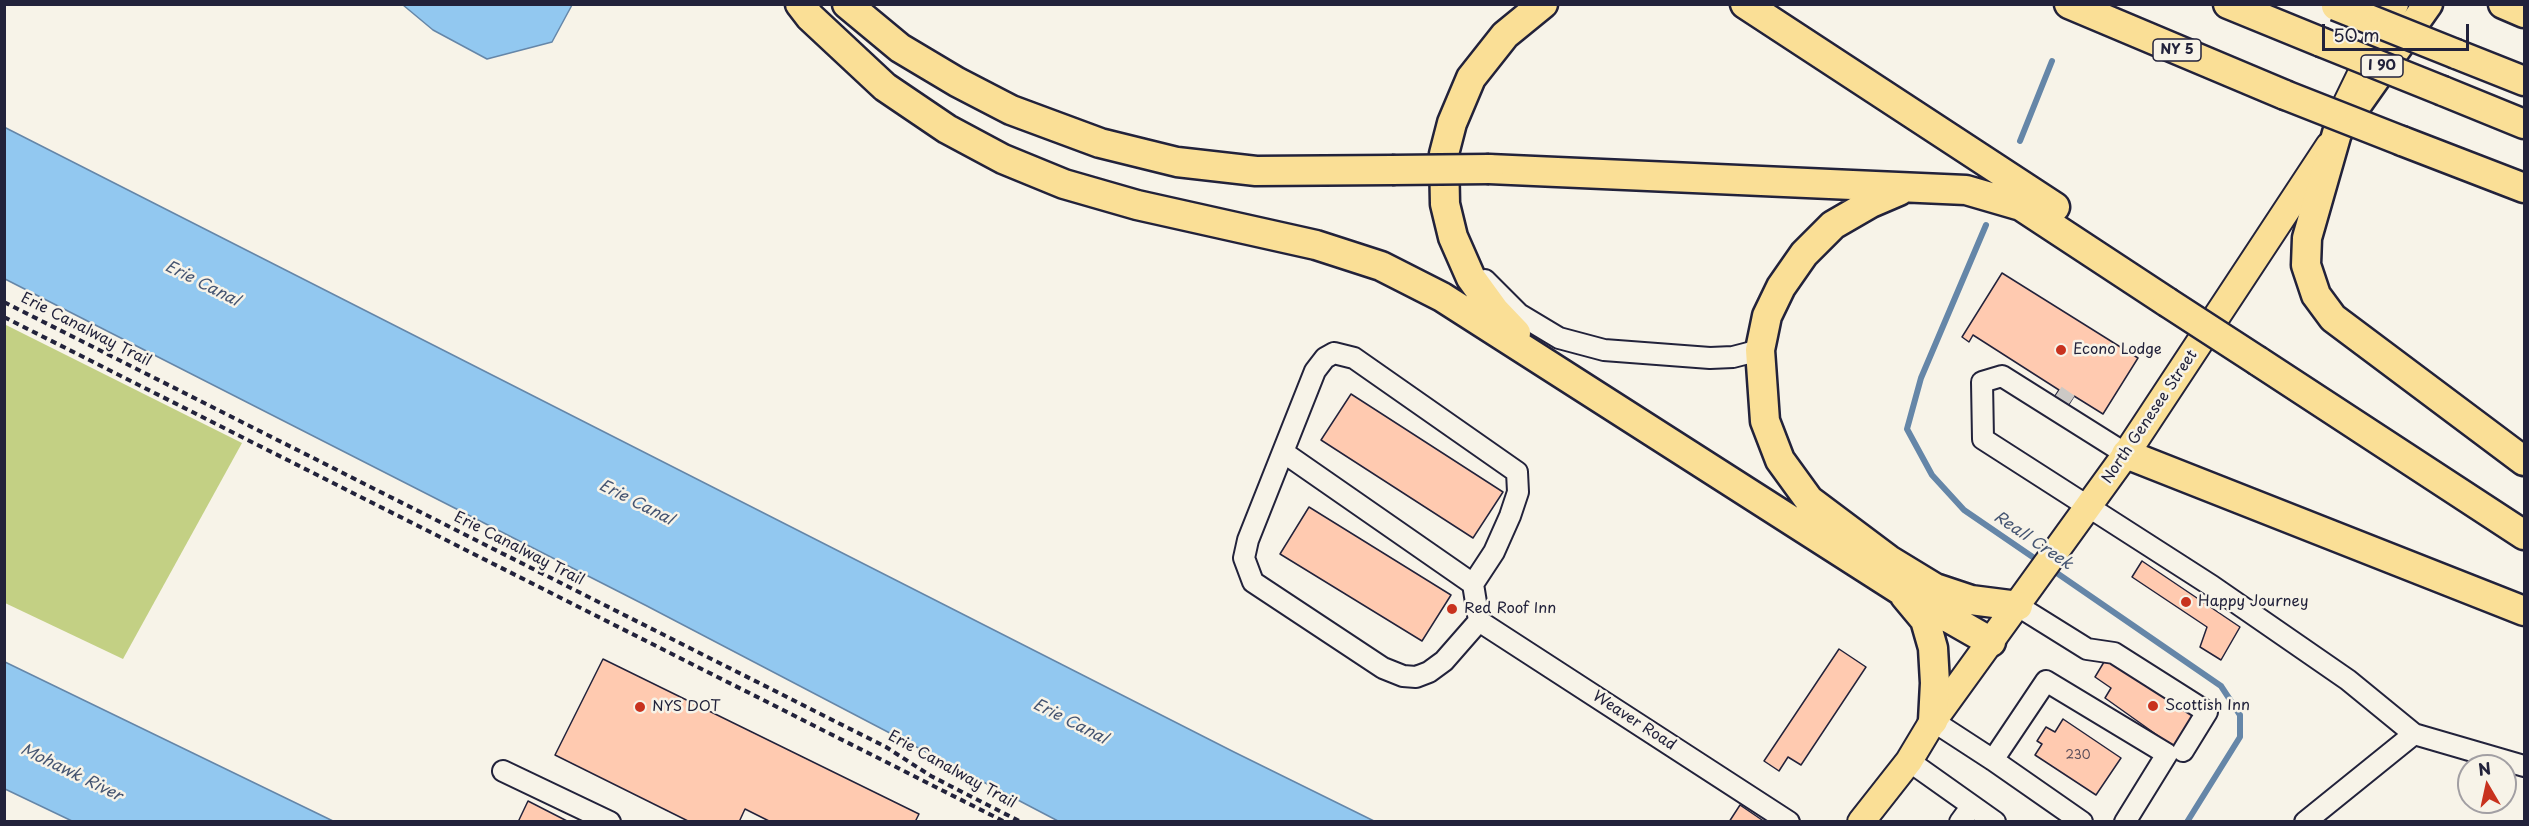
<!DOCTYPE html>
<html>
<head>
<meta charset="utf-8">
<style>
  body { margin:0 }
  #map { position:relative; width:2529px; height:826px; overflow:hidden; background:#f7f3e8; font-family:"Playpen Sans",sans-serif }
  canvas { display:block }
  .frame { position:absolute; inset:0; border:6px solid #22223b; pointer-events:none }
  .north { position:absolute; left:2457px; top:754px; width:60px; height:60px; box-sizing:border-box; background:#f7f3e8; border:2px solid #a29fa3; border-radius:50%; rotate:351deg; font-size:16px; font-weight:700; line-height:24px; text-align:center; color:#22223b }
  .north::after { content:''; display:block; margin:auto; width:21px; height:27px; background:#c8321e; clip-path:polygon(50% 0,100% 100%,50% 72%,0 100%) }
  .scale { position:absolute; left:2322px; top:24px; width:147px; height:27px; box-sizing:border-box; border:3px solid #22223b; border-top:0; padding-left:8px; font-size:18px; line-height:21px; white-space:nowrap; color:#22223b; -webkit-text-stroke:4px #f7f3e8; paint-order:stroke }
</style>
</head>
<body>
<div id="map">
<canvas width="2529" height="826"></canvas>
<div class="frame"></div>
<div class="north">N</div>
<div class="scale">50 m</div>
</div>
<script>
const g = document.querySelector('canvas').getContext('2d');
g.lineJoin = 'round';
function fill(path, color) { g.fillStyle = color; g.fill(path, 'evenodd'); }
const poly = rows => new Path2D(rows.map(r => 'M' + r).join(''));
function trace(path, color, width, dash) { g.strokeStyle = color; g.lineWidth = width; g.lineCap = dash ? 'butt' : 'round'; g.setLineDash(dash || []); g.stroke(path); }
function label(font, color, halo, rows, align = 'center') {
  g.font = font + ' "Playpen Sans",sans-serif'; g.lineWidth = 5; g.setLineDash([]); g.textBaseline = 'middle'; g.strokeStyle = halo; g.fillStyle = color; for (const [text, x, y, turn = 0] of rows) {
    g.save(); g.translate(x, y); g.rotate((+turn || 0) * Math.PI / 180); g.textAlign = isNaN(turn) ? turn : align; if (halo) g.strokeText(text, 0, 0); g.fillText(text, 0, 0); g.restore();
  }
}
fill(poly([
  [4,324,242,443,123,659,5,603]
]), '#c3d084');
const water = poly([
  [403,5,572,5,552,42,487,59,433,30,403,5],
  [4,127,1234,752,1374,821,1058,821,645,605,5,279,4,127],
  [5,662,333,821,72,821,5,789,5,662]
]);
fill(water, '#92c8f0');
trace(water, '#6586a8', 1.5);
trace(poly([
  [2020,141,2052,61],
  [1986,225,1921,378,1907,429,1932,475,1964,510,2040,562],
  [2051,569,2221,686,2240,715,2240,737,2187,822]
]), '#6586a8', 6);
const building = poly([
  [2002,273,2138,358,2103,414,2074,396,2064,412,2050,404,2059,390,1973,335,1969,342,1962,337,2002,273],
  [1351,394,1503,492,1473,538,1321,440,1351,394],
  [1309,507,1451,595,1422,641,1280,554,1309,507],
  [2142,561,2240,627,2221,660,2200,647,2207,627,2132,577,2142,561],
  [1839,649,1866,667,1801,765,1788,757,1779,771,1764,761,1839,649],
  [603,659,919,814,915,822,771,822,745,809,739,822,690,822,555,755,603,659],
  [2120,661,2201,715,2178,750,2105,698,2111,688,2095,677,2104,662,2120,661],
  [2063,719,2121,758,2096,795,2035,755,2042,744,2037,741,2046,727,2055,732,2063,719],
  [528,801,569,822,518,822,528,801],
  [1740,805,1765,822,1729,822,1740,805]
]);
fill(building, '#ffcab0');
trace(building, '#22223b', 1.5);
trace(poly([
  [2056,395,2069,404]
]), '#ccc9c5', 20, [20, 10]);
const minor = poly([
  [1485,280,1519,314,1559,338,1604,350,1710,358,1733,357,1760,350],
  [1334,353,1354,358,1517,472,1518,492,1510,516,1494,552,1473,584,1479,621,1444,661,1429,672,1416,677,1403,676,1383,668,1253,582,1244,558,1248,540,1315,371,1325,358,1334,353],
  [1283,452,1473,584],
  [2126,454,2002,376,1982,382,1983,439,2212,586,2348,680,2414,734,2524,766],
  [2018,606,2087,649,2114,653,2207,712,2183,751],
  [1479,621,1789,822],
  [1933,721,1993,760,2082,822],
  [1993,760,2046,681,2167,754,2125,822],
  [1909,761,1995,822],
  [503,771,610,822],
  [1960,822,1971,807],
  [2305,822,2414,734]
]);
const major = poly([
  [2344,109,2395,4],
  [1861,822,1909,761,1933,721,2126,454,2329,146]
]);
const highway = poly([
  [800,4,810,17,885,87,947,129,1003,159,1064,184,1137,205,1316,245,1381,266,1442,297,1900,590,1991,642],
  [847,4,900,48,957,82,1011,110,1100,143,1177,162,1256,171,1392,170],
  [1745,4,2055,207],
  [2069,4,2285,95],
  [2228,4,2321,42],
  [2428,4,2337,133,2307,238,2306,265,2316,295,2333,318,2524,461],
  [2503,4,2524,13],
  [2456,54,2524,81],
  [2443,91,2524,124],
  [2402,141,2524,188],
  [1489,169,1966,190,2021,206,2167,302],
  [1899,191,1871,203,1833,225,1804,254,1781,287,1767,316,1760,350,1765,421,1780,460,1809,500,1889,560,1935,588,1971,600,2018,606],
  [1516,333,1495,311,1471,278,1453,237,1445,204,1444,154,1452,123,1471,78,1505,35,1543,4],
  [2258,361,2524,535],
  [2126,454,2524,611],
  [1905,596,1925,620,1933,648,1935,683,1933,721]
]);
trace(minor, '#22223b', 24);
trace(major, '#22223b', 30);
trace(highway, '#22223b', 33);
trace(poly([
  [4,302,886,747,931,776,1021,822],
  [4,317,1005,822]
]), '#22223b', 4, [6, 4.5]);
trace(minor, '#f7f3e8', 20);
trace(major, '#fadf96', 26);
trace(highway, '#fadf96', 28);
const highwayBridge = poly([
  [2336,6,2456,54],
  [2321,42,2443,91],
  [2285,95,2402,141],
  [1392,170,1489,169],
  [2167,302,2258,361]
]);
trace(highwayBridge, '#22223b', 33, []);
trace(highwayBridge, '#fadf96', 28);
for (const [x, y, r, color] of [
  [2061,350,6,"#c8321e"],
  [2186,602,6,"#c8321e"],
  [1452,609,6,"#c8321e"],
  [2153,706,6,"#c8321e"],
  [640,707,6,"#c8321e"]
]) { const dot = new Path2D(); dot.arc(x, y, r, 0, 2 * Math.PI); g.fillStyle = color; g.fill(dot); trace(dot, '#f7f3e8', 2); }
label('12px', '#594c58', null, [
  ["230",2078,756]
]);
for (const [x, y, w] of [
  [2177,50,48],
  [2382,66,42]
]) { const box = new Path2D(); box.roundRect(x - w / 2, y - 11, w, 22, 4.5); g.fillStyle = '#f7f3e8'; g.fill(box); trace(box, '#22223b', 1.5); }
label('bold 14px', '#22223b', null, [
  ["NY 5",2177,50],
  ["I 90",2382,66]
]);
label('15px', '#22223b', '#f7f3e8', [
  ["Erie Canalway Trail",86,330,27],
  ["North Genesee Street",2150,417,-56],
  ["Erie Canalway Trail",519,549,27],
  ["Weaver Road",1634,721,33],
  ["Erie Canalway Trail",952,770,29]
]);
label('15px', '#22223b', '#f7f3e8', [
  ["Econo Lodge",2073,350],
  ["Happy Journey",2198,602],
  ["Red Roof Inn",1464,609],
  ["Scottish Inn",2165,706],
  ["NYS DOT",652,707]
], 'left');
label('italic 16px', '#445471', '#f7f3e8', [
  ["Erie Canal",202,284,27],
  ["Erie Canal",636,503,27],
  ["Reall Creek",2033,541,34],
  ["Erie Canal",1070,722,27],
  ["Mohawk River",71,773,26]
]);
</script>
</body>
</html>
